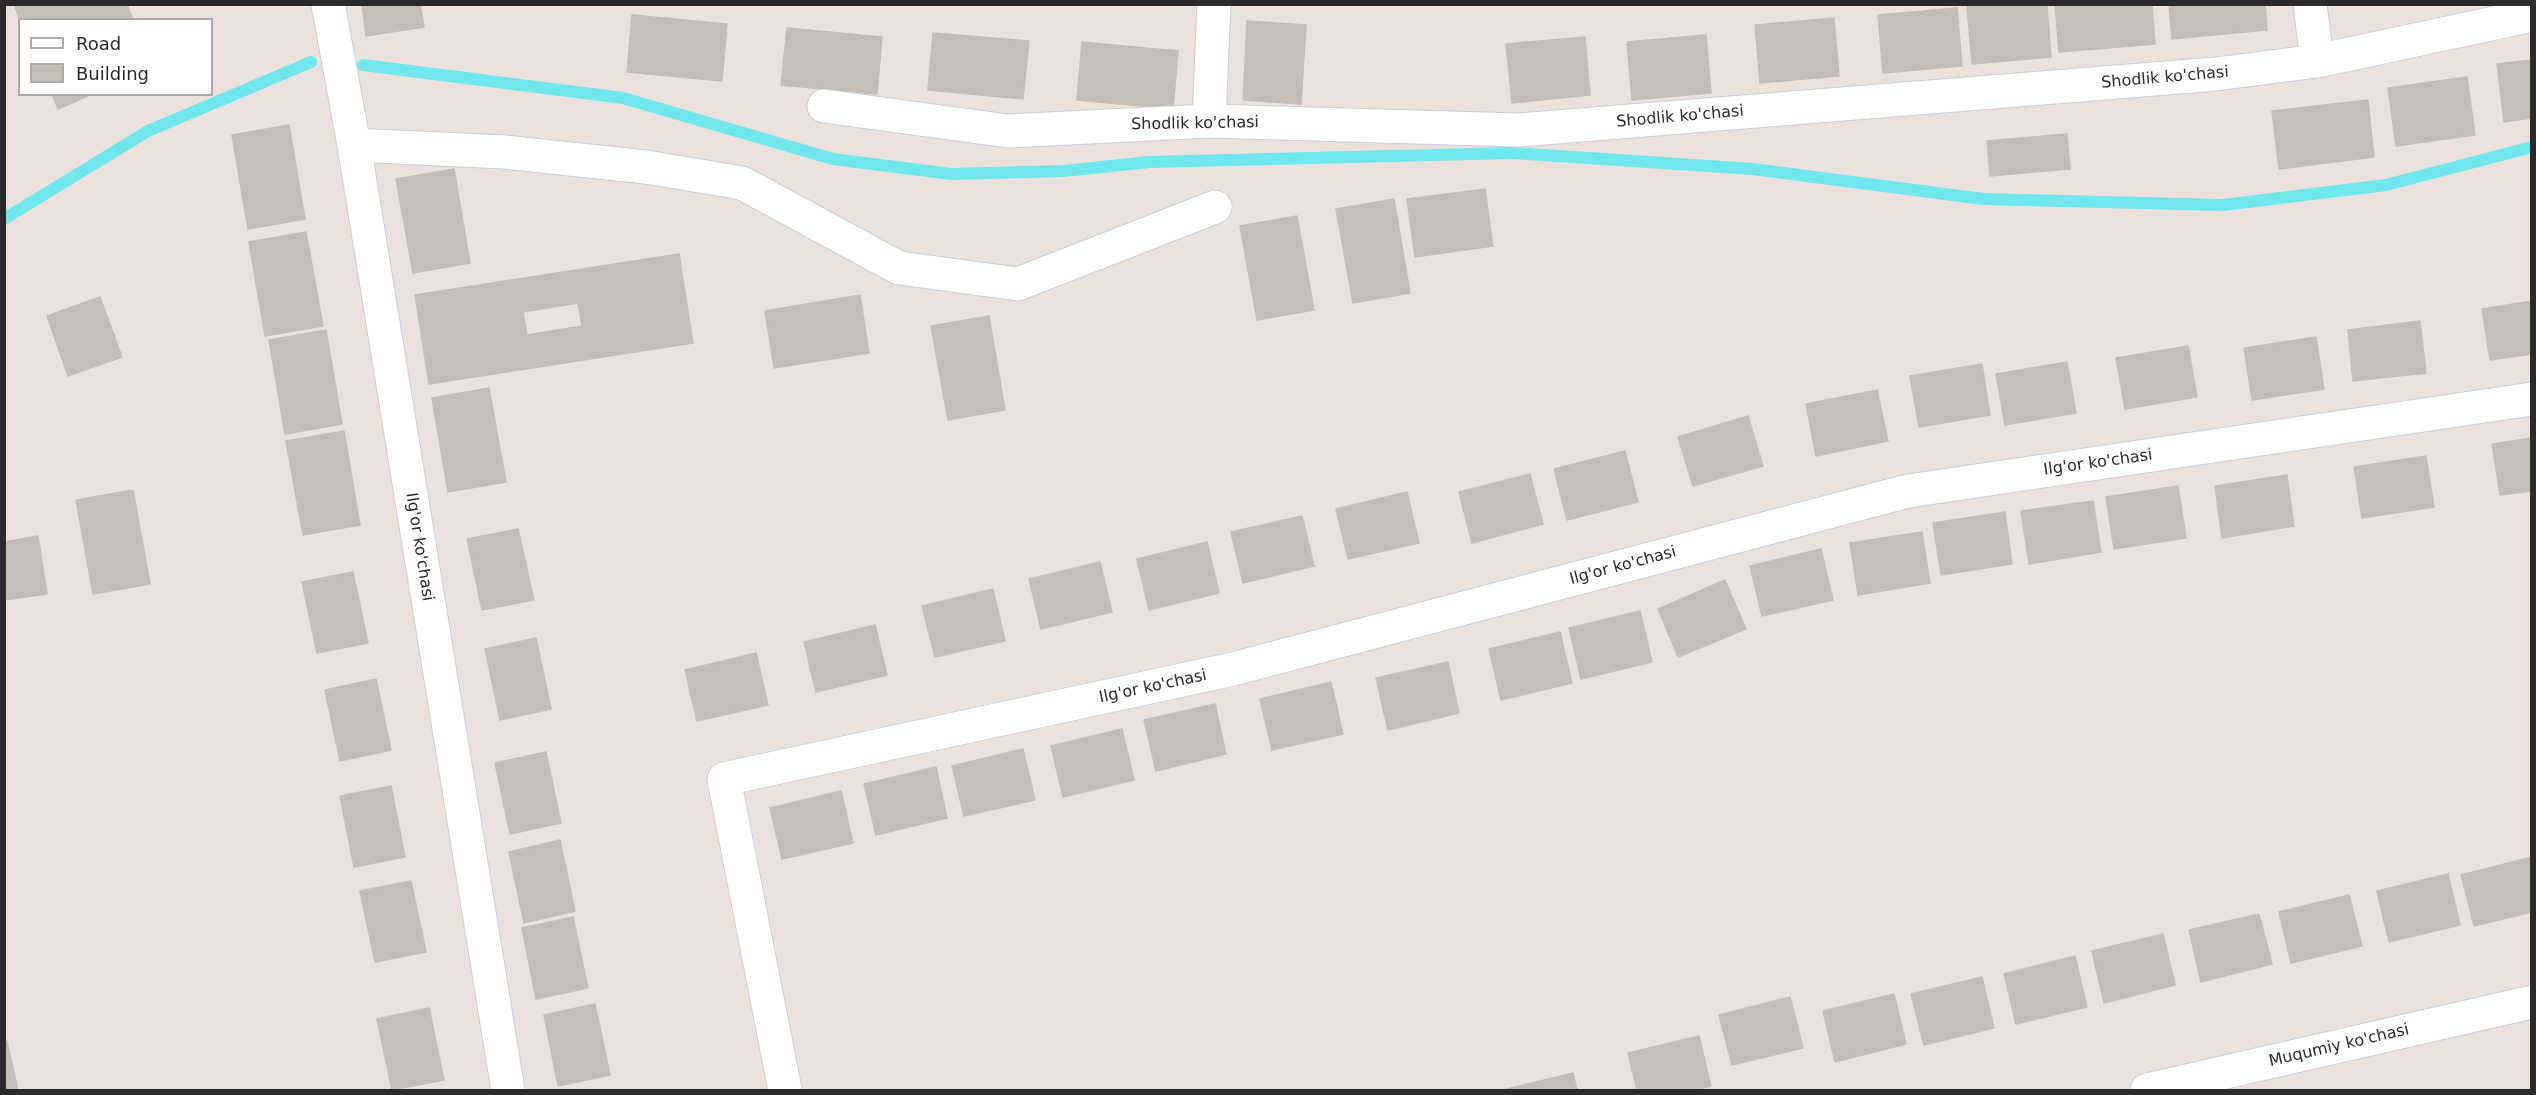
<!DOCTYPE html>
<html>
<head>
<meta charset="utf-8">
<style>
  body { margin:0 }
  #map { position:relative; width:2536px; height:1095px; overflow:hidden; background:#ece2dd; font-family:"DejaVu Sans",sans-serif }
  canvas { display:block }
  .frame { position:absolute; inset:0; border:6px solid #2a2a2a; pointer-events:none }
  .legend { position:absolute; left:18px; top:18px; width:195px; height:78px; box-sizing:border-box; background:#fff; border:2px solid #aaa; margin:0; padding:8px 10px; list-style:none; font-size:18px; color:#2a2a2a }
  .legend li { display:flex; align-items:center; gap:12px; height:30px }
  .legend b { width:30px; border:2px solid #aaa }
</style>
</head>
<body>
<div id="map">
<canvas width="2536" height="1095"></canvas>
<div class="frame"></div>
<ul class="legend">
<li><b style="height:8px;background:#fff"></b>Road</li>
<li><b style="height:16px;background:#c4beb8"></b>Building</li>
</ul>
</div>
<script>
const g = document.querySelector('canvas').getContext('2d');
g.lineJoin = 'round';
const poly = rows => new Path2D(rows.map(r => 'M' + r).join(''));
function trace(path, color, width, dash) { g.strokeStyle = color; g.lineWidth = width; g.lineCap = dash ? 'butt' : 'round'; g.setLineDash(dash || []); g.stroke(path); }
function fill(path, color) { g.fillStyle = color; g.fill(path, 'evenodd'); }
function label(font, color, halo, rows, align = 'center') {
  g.font = font + ' "DejaVu Sans",sans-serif'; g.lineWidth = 5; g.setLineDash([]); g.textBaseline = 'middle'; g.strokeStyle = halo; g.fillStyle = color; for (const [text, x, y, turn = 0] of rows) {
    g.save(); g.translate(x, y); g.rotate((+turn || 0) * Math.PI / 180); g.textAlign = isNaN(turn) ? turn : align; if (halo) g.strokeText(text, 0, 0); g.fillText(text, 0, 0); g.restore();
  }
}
trace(poly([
  [363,65,623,98,833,159,951,174,1064,171,1149,162,1513,153,1753,169,1983,199,2223,205,2386,185,2532,147],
  [4,219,148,131,311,62]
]), '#70e8ee', 12);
const building = poly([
  [14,4,127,4,133,20,20,20,14,4],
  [362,4,420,4,424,27,366,36,362,4],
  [1981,4,2047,4,2051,57,1972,64,1967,6,1981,4],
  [2055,4,2152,4,2155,44,2059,52,2055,4],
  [2169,4,2265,4,2267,30,2172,39,2169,4],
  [1957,8,1962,66,1883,73,1878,15,1957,8],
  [632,15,727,24,722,81,627,72,632,15],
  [1834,18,1839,76,1760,83,1755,25,1834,18],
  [1247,21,1306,25,1301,104,1243,100,1247,21],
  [787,28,882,37,877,94,781,85,787,28],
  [933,33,1029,41,1023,99,928,90,933,33],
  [1706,35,1711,93,1632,100,1627,42,1706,35],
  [1585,37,1590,95,1512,103,1506,44,1585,37],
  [1082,42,1178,51,1173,109,1077,100,1082,42],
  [2532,60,2532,118,2504,122,2497,64,2532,60],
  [2467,77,2475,135,2396,146,2388,88,2467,77],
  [52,94,92,94,58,109,52,94],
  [2368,100,2374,157,2279,169,2272,111,2368,100],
  [289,125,305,219,248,229,232,135,289,125],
  [2067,134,2070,169,1990,176,1987,141,2067,134],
  [454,169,470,263,413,273,396,179,454,169],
  [1485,189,1493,246,1415,257,1407,199,1485,189],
  [1394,199,1410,293,1353,303,1336,209,1394,199],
  [1297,216,1314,310,1257,320,1240,226,1297,216],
  [306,232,323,326,265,336,249,242,306,232],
  [679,254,693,343,429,384,415,295,679,254],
  [578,303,582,326,527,335,523,312,578,303],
  [860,295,869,353,774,368,765,311,860,295],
  [100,297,122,357,68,376,47,316,100,297],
  [2532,301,2532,354,2490,360,2482,309,2532,301],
  [989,316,1005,410,948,420,931,326,989,316],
  [2420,321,2426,373,2353,381,2348,330,2420,321],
  [326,330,342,424,285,434,269,340,326,330],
  [2316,337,2324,389,2252,400,2244,348,2316,337],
  [2188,346,2197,397,2125,409,2116,358,2188,346],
  [2067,362,2076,413,2005,425,1996,374,2067,362],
  [1982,364,1990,415,1919,427,1910,376,1982,364],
  [489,388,506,482,448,492,432,398,489,388],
  [1877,390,1888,441,1816,456,1806,404,1877,390],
  [1748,416,1763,466,1693,486,1678,437,1748,416],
  [344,431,360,525,303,535,286,441,344,431],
  [2532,438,2532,491,2500,495,2492,444,2532,438],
  [1625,451,1638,502,1567,520,1554,469,1625,451],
  [2426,456,2434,507,2362,518,2354,467,2426,456],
  [1530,474,1543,524,1472,543,1459,492,1530,474],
  [2287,475,2294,526,2222,538,2215,486,2287,475],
  [2178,486,2186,538,2114,549,2106,497,2178,486],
  [133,490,150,584,93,594,76,500,133,490],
  [1407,492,1419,543,1348,559,1336,509,1407,492],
  [2093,501,2101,552,2029,564,2021,511,2093,501],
  [2005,512,2012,564,1941,575,1933,523,2005,512],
  [1302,516,1314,566,1243,583,1231,532,1302,516],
  [518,529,534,600,482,610,467,539,518,529],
  [1922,532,1930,583,1858,595,1850,543,1922,532],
  [38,536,47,594,4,600,4,542,38,536],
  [1207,542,1219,593,1149,610,1137,559,1207,542],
  [1821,549,1833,600,1762,616,1750,566,1821,549],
  [1100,562,1112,612,1041,629,1029,579,1100,562],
  [353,572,368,643,317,653,302,582,353,572],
  [1725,580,1746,629,1678,657,1658,609,1725,580],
  [993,589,1005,641,935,657,922,606,993,589],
  [1640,611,1652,662,1581,679,1569,628,1640,611],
  [875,625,887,675,816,692,804,642,875,625],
  [1560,632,1572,683,1501,700,1489,649,1560,632],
  [536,638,551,709,500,720,485,649,536,638],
  [756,653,768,705,697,721,685,670,756,653],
  [1448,662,1459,713,1388,730,1376,678,1448,662],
  [376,679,391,750,340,761,325,690,376,679],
  [1331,682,1343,734,1272,750,1260,699,1331,682],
  [1215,704,1226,754,1156,771,1144,720,1215,704],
  [1122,729,1134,780,1063,797,1051,746,1122,729],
  [1023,749,1035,800,964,816,952,766,1023,749],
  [546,752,561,823,510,834,495,763,546,752],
  [936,767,947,818,876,835,864,784,936,767],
  [391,786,405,857,354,867,340,796,391,786],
  [841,791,853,843,782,859,770,808,841,791],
  [560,840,575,911,524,923,509,852,560,840],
  [2532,857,2532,912,2474,926,2461,875,2532,857],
  [2448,874,2460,925,2389,942,2377,891,2448,874],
  [411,881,426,952,375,962,360,891,411,881],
  [2349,895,2362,946,2291,963,2279,912,2349,895],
  [2259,914,2272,964,2201,982,2189,930,2259,914],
  [573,917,588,988,536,999,522,928,573,917],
  [2163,934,2175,985,2104,1003,2092,951,2163,934],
  [2075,956,2087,1007,2016,1024,2004,974,2075,956],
  [1982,977,1994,1028,1924,1045,1911,994,1982,977],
  [1894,994,1906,1044,1835,1062,1823,1011,1894,994],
  [1790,997,1803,1048,1732,1065,1719,1015,1790,997],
  [595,1004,610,1075,558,1086,544,1015,595,1004],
  [429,1008,444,1080,392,1090,377,1019,429,1008],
  [1699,1036,1711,1086,1694,1090,1637,1090,1628,1053,1699,1036],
  [4,1041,7,1041,18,1090,4,1090,4,1041],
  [1573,1073,1577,1090,1503,1090,1573,1073]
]);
fill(building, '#c4beb8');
trace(building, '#c8beb6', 1.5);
const minor = poly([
  [328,4,354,145,508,1090],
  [2310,4,2317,61],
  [824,106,1008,131,1209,121,1519,130,2216,74,2317,61,2532,15],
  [1209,121,1214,4],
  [354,145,504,152,646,167,742,183,899,268,1018,284,1215,207],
  [785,1090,724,779,1233,669,1908,491,2532,399],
  [2147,1090,2532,1002]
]);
trace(minor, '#c8ced8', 35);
trace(minor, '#fff', 33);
label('16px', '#2a2a2a', '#fff', [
  ["Shodlik ko'chasi",2165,78,-5],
  ["Shodlik ko'chasi",1680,117,-5],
  ["Shodlik ko'chasi",1195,124,-1],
  ["Ilg'or ko'chasi",2098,463,-8],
  ["Ilg'or ko'chasi",419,547,81],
  ["Ilg'or ko'chasi",1623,566,-15],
  ["Ilg'or ko'chasi",1153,687,-12],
  ["Muqumiy ko'chasi",2339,1046,-13]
]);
</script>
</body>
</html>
